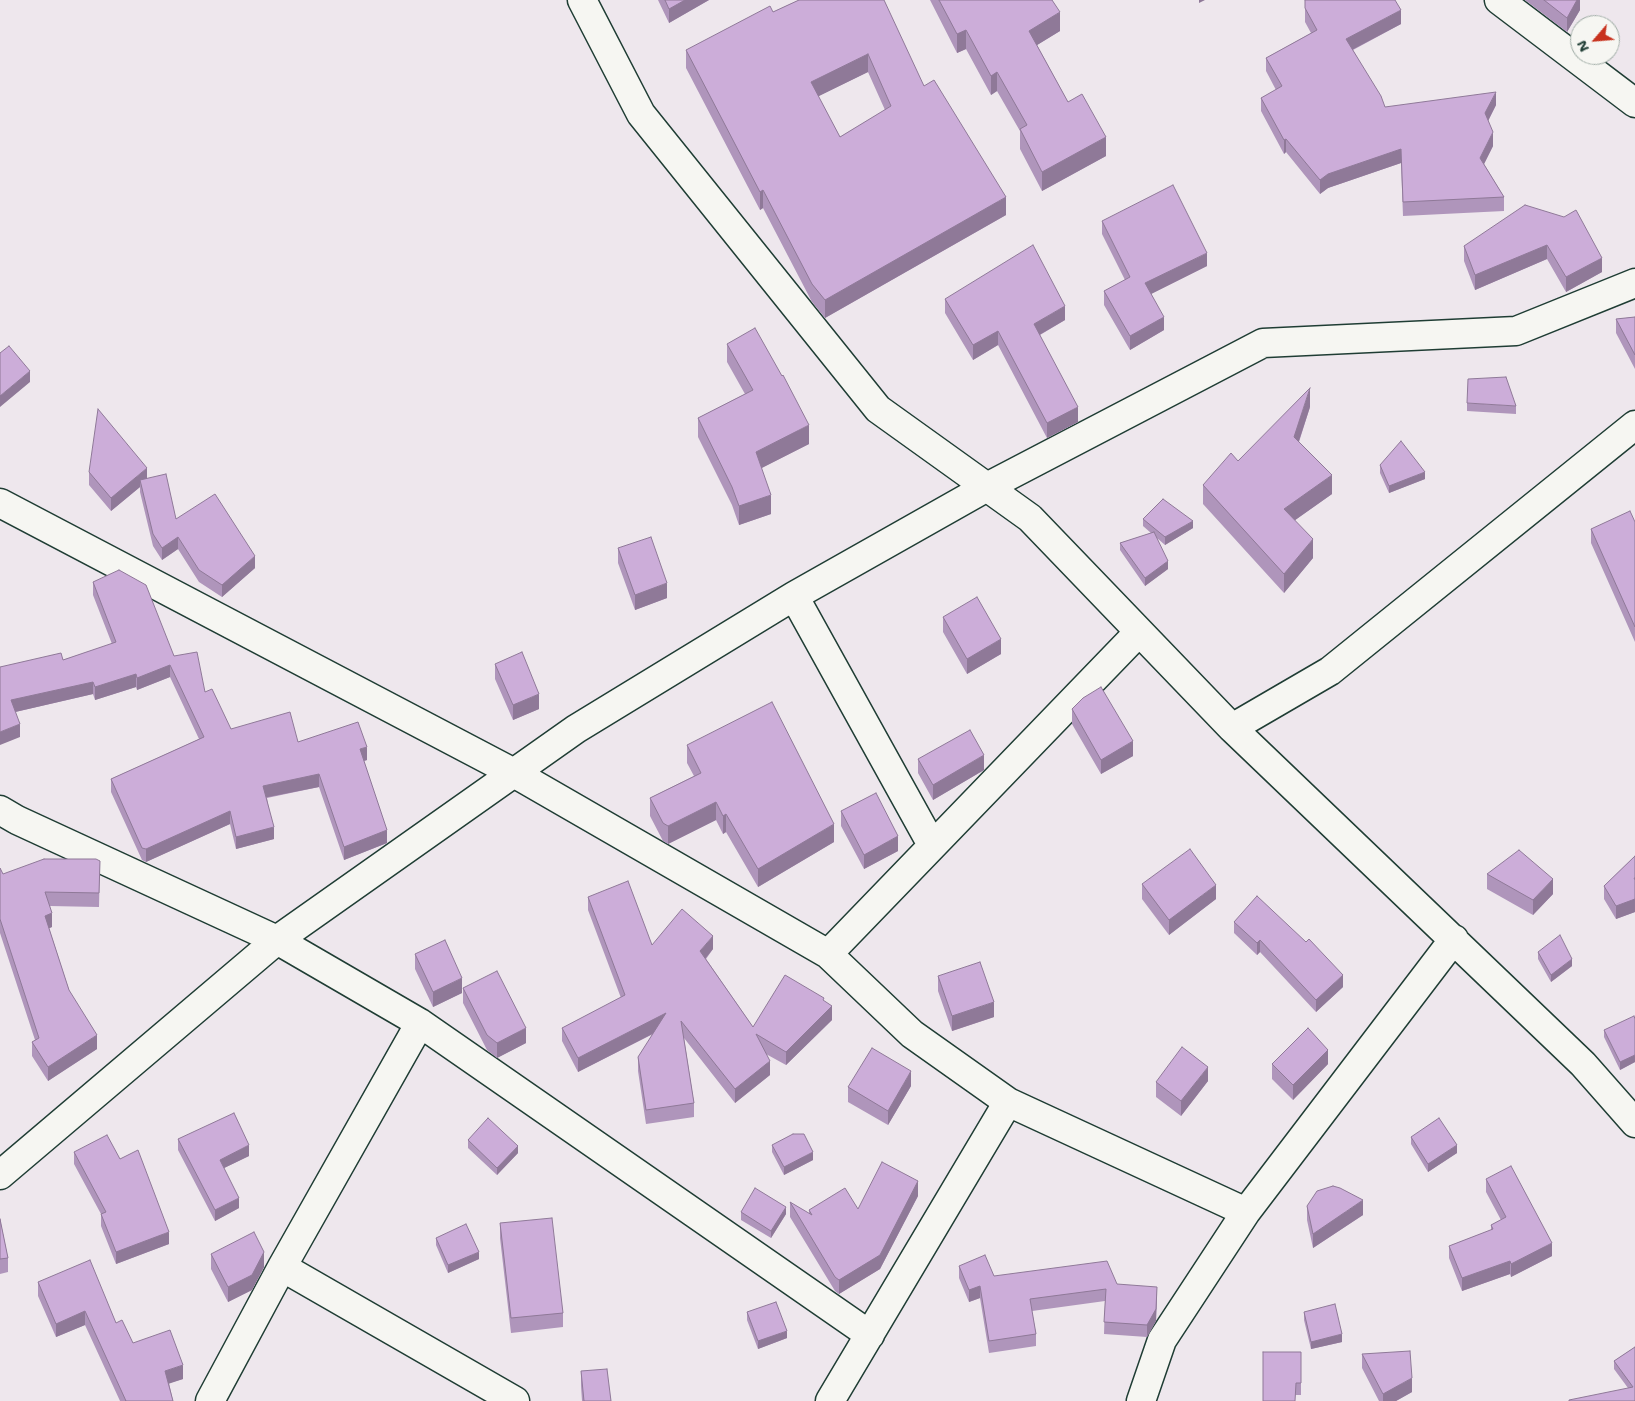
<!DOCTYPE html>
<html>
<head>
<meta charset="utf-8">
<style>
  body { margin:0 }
  #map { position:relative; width:1635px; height:1401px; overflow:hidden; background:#eee7ed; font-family:"Shantell Sans",sans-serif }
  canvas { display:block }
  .north { position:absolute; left:1570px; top:15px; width:50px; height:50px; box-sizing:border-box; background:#f6f6f2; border:1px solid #a0aca6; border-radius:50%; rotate:243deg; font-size:14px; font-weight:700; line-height:20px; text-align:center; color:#1f3d34 }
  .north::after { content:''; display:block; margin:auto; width:18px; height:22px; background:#c8321e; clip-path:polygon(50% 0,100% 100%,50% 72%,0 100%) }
</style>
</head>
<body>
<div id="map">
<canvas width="1635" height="1401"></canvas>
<div class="north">N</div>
</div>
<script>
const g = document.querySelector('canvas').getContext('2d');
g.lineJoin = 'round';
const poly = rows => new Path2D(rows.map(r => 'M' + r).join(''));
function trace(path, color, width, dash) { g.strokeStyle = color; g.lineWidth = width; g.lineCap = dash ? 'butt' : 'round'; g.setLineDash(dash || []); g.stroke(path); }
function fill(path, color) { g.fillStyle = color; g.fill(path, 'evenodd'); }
const minor = poly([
  [582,0,641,114,878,409,1030,518,1232,728,1583,1064,1635,1123],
  [1499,0,1635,103],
  [0,503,514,773,828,954,912,1034,1008,1102,1246,1212],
  [794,596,932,845],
  [1232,728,1330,671,1635,425],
  [0,810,17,820,277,940,420,1023,870,1335],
  [828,954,1139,632],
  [0,1175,277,940,576,729,794,596,987,487,1263,343,1516,331,1635,283],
  [282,1267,515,1401],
  [210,1401,282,1267,420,1023],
  [830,1401,1008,1102],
  [1141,1401,1162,1340,1246,1212,1454,939]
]);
trace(minor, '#1f3d34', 31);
trace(minor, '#f6f6f2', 28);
fill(poly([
  [658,0,709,0,669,23],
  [799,0,924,86,1006,215,825,318,812,302,763,208,760,210,686,68,686,50,773,12],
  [868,72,885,110,840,137,818,96],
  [930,0,1052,0,1060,31,1037,45,1068,102,1106,156,1042,191,1020,149,1020,131,997,91,991,95,966,49,957,53],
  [1305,0,1401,24,1353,50,1385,107,1496,105,1488,121,1493,146,1484,164,1504,197,1504,211,1403,216,1401,163,1328,188,1320,194,1286,152,1284,154,1261,111,1261,98,1276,90,1266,71,1266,58,1311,33,1305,22],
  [1525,0,1580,0,1580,10,1567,32],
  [1564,217,1602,272,1566,292,1547,259,1475,290,1464,261,1464,246],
  [1102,221,1207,266,1151,294,1164,330,1130,350,1104,305,1104,291,1125,280,1102,234],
  [945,299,1065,320,1040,335,1078,422,1047,438,998,345,973,360,945,313],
  [1635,317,1635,369,1616,333,1616,319],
  [727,344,809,444,761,468,771,514,739,525,732,505,698,437,698,418,745,394,727,362],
  [1467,403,1516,406,1516,414,1467,411],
  [1310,407,1299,442,1332,494,1295,520,1313,558,1284,593,1203,504,1203,485,1238,461],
  [1380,465,1425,479,1389,493,1380,473],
  [89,472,147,478,176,519,255,568,222,597,199,582,178,549,162,560,153,546,140,492,140,487,111,511,89,485],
  [1143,519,1193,528,1165,545,1157,538,1168,569,1145,586,1120,550,1120,543,1151,533,1143,526],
  [1635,522,1635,642,1591,543,1591,529],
  [618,548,667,598,635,610,618,563],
  [93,582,174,656,205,692,231,729,298,742,367,760,364,761,387,843,344,860,319,787,267,798,274,839,236,849,230,824,146,862,142,860,111,792,111,779,199,739,170,677,137,690,136,687,95,700,93,694,15,712,20,737,0,667,63,660,112,644,93,595],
  [943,617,1001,654,967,674,943,632],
  [495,664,539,709,513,720,495,679],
  [1072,709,1133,756,1101,774,1072,724],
  [687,745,834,842,758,887,726,832,723,834,716,820,668,844,663,841,650,816,650,798,694,776,687,763],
  [918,759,984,770,933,800,918,773],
  [841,811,898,851,864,869,841,826],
  [1635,856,1635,912,1616,919,1604,899,1604,886],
  [100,861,99,907,50,906,52,927,49,928,69,990,97,1049,48,1081,32,1056,32,1042,35,1040,0,933,0,868,3,874],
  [1487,874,1553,894,1533,915,1487,889],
  [1142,884,1216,899,1169,935,1142,899],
  [588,897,652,945,713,949,706,959,753,1027,824,1001,832,1020,786,1065,766,1054,770,1075,735,1103,684,1038,694,1103,694,1117,646,1124,638,1071,638,1057,653,1034,578,1072,562,1041,562,1028,621,998,588,910],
  [1234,922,1343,987,1316,1012,1260,952,1257,955,1234,933],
  [1538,952,1572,966,1551,982,1538,959],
  [415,954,462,993,433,1007,415,969],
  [938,976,994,1017,952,1031,938,991],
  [463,988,526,1043,497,1058,487,1050,463,1003],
  [1635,1019,1635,1062,1620,1070,1604,1037,1604,1030],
  [1272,1064,1328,1064,1293,1100,1272,1079],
  [1208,1081,1181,1116,1156,1097,1156,1082],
  [911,1086,888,1125,848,1102,848,1087],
  [1411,1137,1457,1153,1428,1172,1411,1144],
  [178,1139,249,1156,224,1168,239,1208,215,1221,178,1150],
  [468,1140,518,1153,497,1175,468,1148],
  [772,1145,813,1160,784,1175,772,1152],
  [74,1152,120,1159,169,1244,116,1264,101,1226,101,1214,74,1164],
  [1486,1179,1552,1256,1511,1277,1510,1274,1462,1291,1449,1258,1449,1246,1491,1230,1491,1225,1501,1220,1486,1192],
  [918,1196,880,1269,839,1294,835,1291,790,1217,790,1202,809,1214,809,1210,858,1209],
  [1307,1206,1363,1215,1313,1248,1307,1220],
  [741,1212,786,1214,771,1238,741,1220],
  [0,1219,8,1258,8,1272,0,1274],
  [500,1223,563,1313,563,1327,511,1333,500,1238],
  [436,1238,479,1259,448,1273,436,1245],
  [211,1254,264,1267,252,1290,228,1302,211,1269],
  [959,1266,994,1276,1117,1284,1157,1299,1156,1321,1147,1337,1104,1334,1105,1301,1032,1311,1036,1334,1036,1346,989,1353,980,1298,969,1302,959,1278],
  [38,1282,116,1323,133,1343,183,1379,169,1383,173,1401,120,1401,85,1325,56,1337,38,1296],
  [747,1312,787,1338,758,1349,747,1320],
  [1304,1312,1342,1342,1311,1349,1304,1320],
  [1635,1347,1635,1401,1628,1388,1614,1369,1614,1361],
  [1301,1352,1301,1395,1296,1395,1263,1401],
  [1362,1354,1412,1392,1396,1401,1379,1401,1362,1368],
  [581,1371,611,1401,582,1401,581,1386]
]), '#af95bb');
fill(poly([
  [685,0,709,0,669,23,669,9],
  [1199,0,1205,0,1199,3],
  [1577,0,1580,0,1580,10,1567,32,1567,18],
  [1401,10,1401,24,1346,53,1346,39],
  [1060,12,1060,31,1029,50,1029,31],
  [966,30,966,49,957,53,957,34],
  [868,54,868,72,811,100,811,82],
  [997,72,997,91,991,95,991,76],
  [1496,92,1496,105,1485,127,1485,113],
  [1493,132,1493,146,1480,172,1480,158],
  [1106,137,1106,156,1042,191,1042,172],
  [1286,139,1286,152,1284,154,1284,140],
  [1401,149,1401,163,1328,188,1320,194,1320,180,1328,174],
  [763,190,763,208,760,210,760,192],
  [1006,197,1006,215,825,318,825,300],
  [1547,245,1547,259,1475,290,1475,275],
  [1207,253,1207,266,1145,297,1145,283],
  [1602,258,1602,272,1566,292,1566,277],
  [1065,306,1065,320,1034,338,1034,324],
  [1164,317,1164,330,1130,350,1130,336],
  [998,331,998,345,973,360,973,345],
  [30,371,30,382,0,407,0,396],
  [1310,388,1310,407,1294,456,1294,437],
  [1078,407,1078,422,1047,438,1047,423],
  [809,425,809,444,756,471,756,452],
  [147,468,147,481,140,480,140,487,111,511,111,498],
  [1425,472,1425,479,1389,493,1389,486],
  [1332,475,1332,494,1284,528,1284,509],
  [771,495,771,514,739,525,739,506],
  [1193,521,1193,528,1165,545,1165,537],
  [178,537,178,549,162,560,162,548],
  [1313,539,1313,558,1284,593,1284,574],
  [255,556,255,568,222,597,222,585],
  [1168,561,1168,569,1145,586,1145,578],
  [667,583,667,598,635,610,635,595],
  [1001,639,1001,654,967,674,967,659],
  [170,665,170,677,137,690,137,678],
  [136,674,136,687,95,700,95,687],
  [93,682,93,694,11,713,11,700],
  [539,694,539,709,513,720,513,705],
  [20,724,20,737,0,745,0,732],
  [1133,741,1133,756,1101,774,1101,760],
  [367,747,367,760,360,762,360,749],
  [984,755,984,770,933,800,933,785],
  [319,774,319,787,263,798,263,786],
  [716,802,716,820,668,844,668,826],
  [230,811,230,824,146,862,146,849],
  [726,814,726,832,723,834,723,816],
  [834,824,834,842,758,887,758,869],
  [274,827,274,839,236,849,236,837],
  [387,830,387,843,344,860,344,847],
  [898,836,898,851,864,869,864,855],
  [1553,879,1553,894,1533,915,1533,900],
  [1216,885,1216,899,1169,935,1169,920],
  [1635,899,1635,912,1616,919,1616,906],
  [52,913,52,927,45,930,45,916],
  [713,936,713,949,700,965,700,951],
  [1260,940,1260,952,1257,955,1257,943],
  [1572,959,1572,966,1551,982,1551,975],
  [1343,975,1343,987,1316,1012,1316,1000],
  [462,978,462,993,433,1007,433,992],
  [994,1002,994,1017,952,1031,952,1016],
  [832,1006,832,1020,786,1065,786,1052],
  [666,1013,666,1027,578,1072,578,1058],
  [526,1028,526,1043,497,1058,497,1043],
  [97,1035,97,1049,48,1081,48,1067],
  [1328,1050,1328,1064,1293,1100,1293,1085],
  [1635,1055,1635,1062,1620,1070,1620,1062],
  [770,1061,770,1075,735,1103,735,1089],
  [1208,1067,1208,1081,1181,1116,1181,1101],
  [911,1071,911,1086,888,1125,888,1111],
  [249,1145,249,1156,220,1170,220,1160],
  [1457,1145,1457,1153,1428,1172,1428,1164],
  [518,1146,518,1153,497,1175,497,1168],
  [813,1152,813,1160,784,1175,784,1167],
  [918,1181,918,1196,880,1269,839,1294,839,1280],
  [239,1198,239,1208,215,1221,215,1210],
  [1363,1200,1363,1215,1313,1248,1313,1234],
  [786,1207,786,1214,771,1238,771,1231],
  [169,1232,169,1244,116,1264,116,1252],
  [1552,1243,1552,1256,1511,1277,1511,1264],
  [264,1252,264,1267,252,1290,228,1302,228,1287],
  [479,1252,479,1259,448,1273,448,1265],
  [1510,1261,1510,1274,1462,1291,1462,1278],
  [980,1286,980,1298,969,1302,969,1290],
  [1157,1287,1156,1321,1147,1337,1147,1325],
  [85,1311,85,1325,56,1337,56,1324],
  [787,1331,787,1338,758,1349,758,1341],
  [1342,1334,1342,1342,1311,1349,1311,1342],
  [183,1365,183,1379,165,1385,165,1371],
  [1412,1378,1412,1392,1396,1401,1383,1401,1383,1394]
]), '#8f7998');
const building = poly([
  [665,0,685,0,669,9,665,0],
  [799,0,884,0,924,86,934,80,1006,197,825,300,812,284,763,190,760,192,686,50,770,6,773,12,799,0],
  [868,54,891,106,840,137,811,82,868,54],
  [939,0,1052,0,1060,12,1029,31,1068,102,1082,94,1106,137,1042,172,1020,129,1027,125,997,72,991,76,966,30,957,34,939,0],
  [1305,0,1395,0,1401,10,1346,39,1381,96,1385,107,1496,92,1485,113,1493,132,1480,158,1504,197,1403,202,1401,149,1328,174,1320,180,1286,139,1284,140,1261,98,1282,86,1266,58,1317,30,1305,8,1305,0],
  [1544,0,1577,0,1567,18,1544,0],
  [1173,185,1207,253,1145,283,1164,317,1130,336,1104,291,1130,277,1102,221,1173,185],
  [1525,205,1564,217,1576,210,1602,258,1566,277,1547,245,1475,275,1464,246,1525,205],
  [1033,245,1065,306,1034,324,1078,407,1047,423,998,331,973,345,945,299,1033,245],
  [1635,317,1635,355,1616,319,1635,317],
  [755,328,782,376,783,375,809,425,756,452,771,495,739,506,732,487,698,418,753,390,727,344,755,328],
  [9,346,30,371,0,396,0,353,9,346],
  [1506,377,1516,406,1467,403,1468,379,1506,377],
  [1310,388,1294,437,1332,475,1284,509,1313,539,1284,574,1203,485,1231,453,1238,461,1310,388],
  [98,409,147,468,111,498,89,472,98,409],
  [1401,441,1425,472,1389,486,1380,465,1401,441],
  [166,474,176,519,215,494,255,556,222,585,199,570,178,537,162,548,153,534,140,480,166,474],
  [1163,499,1193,521,1165,537,1143,519,1163,499],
  [1630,511,1635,522,1635,627,1591,529,1630,511],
  [1154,532,1168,561,1145,578,1120,543,1154,532],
  [651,537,667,583,635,595,618,548,651,537],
  [119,570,146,585,174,656,197,652,205,692,212,689,231,729,290,712,298,742,358,722,367,747,360,749,387,830,344,847,319,774,263,786,274,827,236,837,230,811,146,849,142,848,111,779,204,737,170,665,137,678,136,674,95,687,93,682,11,700,20,724,0,732,0,667,61,653,63,660,116,642,93,582,119,570],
  [977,597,1001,639,967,659,943,617,977,597],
  [522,652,539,694,513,705,495,664,522,652],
  [1101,687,1133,741,1101,760,1072,709,1083,698,1101,687],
  [772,702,834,824,758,869,726,814,723,816,716,802,668,826,663,823,650,798,701,773,687,745,772,702],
  [970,730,984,755,933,785,918,759,970,730],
  [876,793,898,836,864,855,841,811,876,793],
  [1190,849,1216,885,1169,920,1142,884,1190,849],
  [1519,850,1553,879,1533,900,1487,874,1519,850],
  [1635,856,1635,878,1634,878,1635,880,1635,899,1616,906,1604,886,1635,856],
  [44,859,96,859,100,861,99,893,45,892,52,913,45,916,69,990,97,1035,48,1067,32,1042,39,1038,0,919,0,868,3,874,44,859],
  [628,881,652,945,682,909,713,936,700,951,753,1027,785,975,824,998,823,1000,832,1006,786,1052,756,1034,770,1061,735,1089,681,1021,694,1103,646,1110,638,1057,666,1013,578,1058,562,1028,625,995,588,897,628,881],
  [1257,896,1306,942,1309,939,1343,975,1316,1000,1260,940,1257,943,1234,922,1257,896],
  [1560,935,1572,959,1551,975,1538,952,1560,935],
  [445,940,462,978,433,992,415,954,445,940],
  [980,962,994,1002,952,1016,938,976,980,962],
  [497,971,526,1028,497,1043,487,1035,463,988,497,971],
  [1634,1016,1635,1019,1635,1055,1620,1062,1604,1030,1634,1016],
  [1308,1028,1328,1050,1293,1085,1272,1064,1308,1028],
  [1182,1047,1208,1067,1181,1101,1156,1082,1182,1047],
  [872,1048,911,1071,888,1111,848,1087,872,1048],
  [234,1113,249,1145,220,1160,239,1198,215,1210,178,1139,234,1113],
  [488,1118,518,1146,497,1168,468,1140,488,1118],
  [1439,1118,1457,1145,1428,1164,1411,1137,1439,1118],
  [793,1134,804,1134,813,1152,784,1167,772,1145,793,1134],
  [107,1135,120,1159,138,1150,169,1232,116,1252,101,1214,106,1212,74,1152,107,1135],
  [882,1162,918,1181,880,1255,839,1280,835,1277,790,1202,812,1215,809,1210,845,1188,858,1209,882,1162],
  [1511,1166,1552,1243,1511,1264,1510,1261,1462,1278,1449,1246,1493,1229,1491,1225,1506,1217,1486,1179,1511,1166],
  [1333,1186,1340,1188,1363,1200,1313,1234,1307,1206,1317,1191,1333,1186],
  [755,1188,786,1207,771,1231,741,1212,755,1188],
  [552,1218,563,1313,511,1318,500,1223,552,1218],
  [0,1219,8,1258,0,1259,0,1219],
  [466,1224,479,1252,448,1265,436,1238,466,1224],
  [254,1232,264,1252,252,1275,228,1287,211,1254,254,1232],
  [985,1255,994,1276,1107,1261,1117,1284,1157,1287,1156,1309,1147,1325,1104,1322,1106,1289,1030,1299,1036,1334,989,1341,980,1286,969,1290,959,1266,985,1255],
  [90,1260,116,1323,122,1320,133,1343,170,1330,183,1365,165,1371,173,1401,125,1401,126,1401,85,1311,56,1324,38,1282,90,1260],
  [776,1302,787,1331,758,1341,747,1312,776,1302],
  [1335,1304,1342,1334,1311,1342,1304,1312,1335,1304],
  [1635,1347,1635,1401,1569,1401,1569,1400,1633,1387,1614,1361,1635,1347],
  [1410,1351,1412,1378,1383,1394,1362,1354,1410,1351],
  [1263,1352,1301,1352,1301,1383,1296,1383,1295,1401,1263,1401,1263,1352],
  [607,1369,611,1401,584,1401,581,1371,607,1369]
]);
fill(building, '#ccadd9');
trace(building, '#8f7998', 1);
</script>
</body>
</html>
